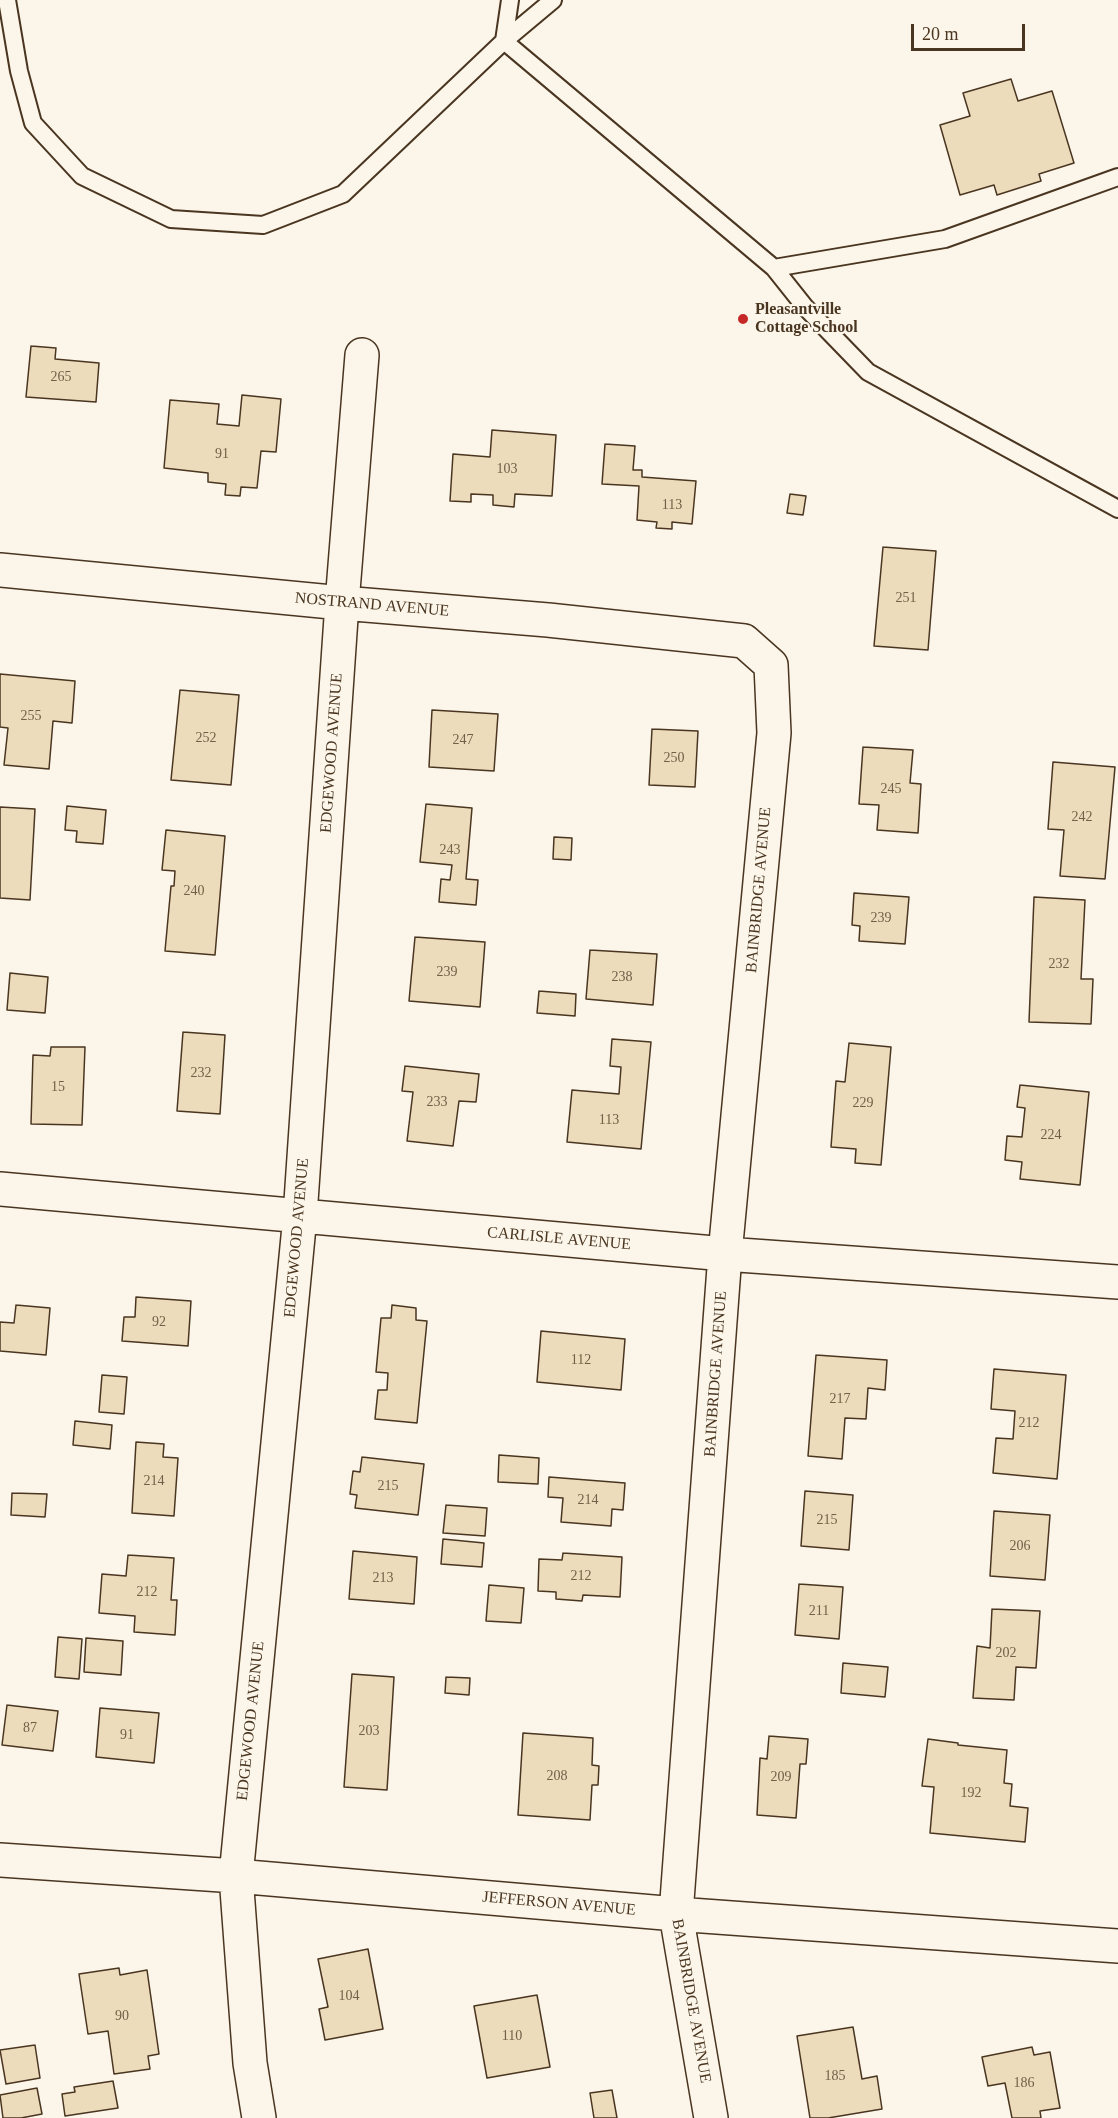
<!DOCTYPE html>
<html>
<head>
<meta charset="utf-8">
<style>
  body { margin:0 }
  #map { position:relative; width:1118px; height:2118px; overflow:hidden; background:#fbf6e9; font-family:"Times New Roman",serif }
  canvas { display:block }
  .scale { position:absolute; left:911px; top:24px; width:114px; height:27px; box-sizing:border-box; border:3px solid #4a3520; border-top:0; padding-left:8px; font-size:18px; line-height:21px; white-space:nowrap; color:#4a3520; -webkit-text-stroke:4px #fbf6e9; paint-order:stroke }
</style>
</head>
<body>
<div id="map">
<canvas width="1118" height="2118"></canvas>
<div class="scale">20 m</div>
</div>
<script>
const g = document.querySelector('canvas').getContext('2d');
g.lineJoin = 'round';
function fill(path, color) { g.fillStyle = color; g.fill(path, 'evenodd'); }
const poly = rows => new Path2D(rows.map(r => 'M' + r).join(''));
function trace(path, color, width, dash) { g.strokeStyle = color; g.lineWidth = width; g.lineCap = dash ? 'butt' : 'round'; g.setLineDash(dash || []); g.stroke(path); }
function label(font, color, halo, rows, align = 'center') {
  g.font = font + ' "Times New Roman",serif'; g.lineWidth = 4.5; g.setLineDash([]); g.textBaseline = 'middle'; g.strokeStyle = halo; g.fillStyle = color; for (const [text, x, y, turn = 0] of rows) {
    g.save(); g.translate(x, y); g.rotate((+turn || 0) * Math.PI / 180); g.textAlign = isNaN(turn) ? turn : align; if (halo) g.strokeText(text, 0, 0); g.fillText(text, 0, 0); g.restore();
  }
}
const building = poly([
  [1011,79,1018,101,1052,91,1074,163,1039,174,1041,181,997,195,994,185,960,195,940,125,970,116,963,93,1011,79],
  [31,346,56,348,55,359,99,363,96,402,26,397,31,346],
  [242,395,281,399,276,452,261,451,257,488,241,487,240,496,225,495,226,484,208,482,208,473,164,468,170,400,219,404,217,424,239,426,242,395],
  [492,430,556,435,552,496,515,494,514,507,493,505,493,495,471,494,471,502,450,501,453,454,490,457,492,430],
  [605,444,635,446,633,470,642,470,642,477,696,481,692,524,672,522,672,529,656,528,657,522,637,520,639,486,602,484,605,444],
  [790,494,806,496,803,515,787,513,790,494],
  [883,547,936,551,928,650,874,646,883,547],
  [0,674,75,681,72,723,53,721,49,769,4,765,8,728,0,727,0,674],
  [180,690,239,695,231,785,171,780,180,690],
  [432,710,498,714,494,771,429,767,432,710],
  [652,729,698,731,695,787,649,785,652,729],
  [863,747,913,750,910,783,921,784,918,833,877,830,879,805,859,804,863,747],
  [1053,762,1115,767,1105,879,1060,876,1064,830,1048,829,1053,762],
  [426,804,472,808,466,879,478,880,476,905,439,902,441,879,450,880,452,865,420,862,426,804],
  [67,806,106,810,103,844,76,842,77,831,65,830,67,806],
  [0,807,35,809,30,900,0,898,0,807],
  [166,830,225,836,215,955,165,951,171,886,174,886,175,871,162,870,166,830],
  [554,837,572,838,571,860,553,859,554,837],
  [854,893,909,897,905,944,859,941,860,926,852,925,854,893],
  [1034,897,1085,900,1081,979,1093,979,1091,1024,1029,1022,1034,897],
  [415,937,485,942,480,1007,409,1001,415,937],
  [590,950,657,954,653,1005,586,999,590,950],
  [10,973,48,977,45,1013,7,1010,10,973],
  [539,991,576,994,575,1016,537,1013,539,991],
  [183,1032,225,1035,220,1114,177,1111,183,1032],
  [612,1039,651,1042,641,1149,567,1142,572,1090,619,1094,621,1067,610,1066,612,1039],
  [849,1043,891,1047,881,1165,855,1163,856,1149,831,1147,836,1081,845,1082,849,1043],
  [51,1047,85,1047,82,1125,31,1124,33,1055,50,1056,51,1047],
  [405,1066,479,1074,476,1102,459,1101,453,1146,407,1141,413,1092,402,1091,405,1066],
  [1020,1085,1089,1092,1080,1185,1020,1179,1022,1162,1005,1160,1007,1136,1022,1137,1025,1108,1017,1107,1020,1085],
  [136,1297,191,1301,188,1346,122,1341,124,1317,135,1317,136,1297],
  [16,1305,50,1308,46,1355,0,1351,0,1322,14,1323,16,1305],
  [392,1305,416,1308,416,1320,427,1321,417,1423,375,1419,378,1390,387,1390,388,1373,376,1372,381,1318,391,1318,392,1305],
  [541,1331,625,1339,621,1390,537,1382,541,1331],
  [816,1355,887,1360,885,1390,868,1388,866,1419,845,1418,842,1459,808,1456,816,1355],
  [994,1369,1066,1375,1057,1479,993,1473,996,1438,1013,1439,1015,1411,991,1409,994,1369],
  [102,1375,127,1377,124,1414,99,1412,102,1375],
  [75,1421,112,1425,110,1449,73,1445,75,1421],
  [136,1442,164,1444,163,1457,178,1458,174,1516,132,1513,136,1442],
  [499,1455,539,1458,538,1484,498,1482,499,1455],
  [362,1457,424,1464,418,1515,355,1508,357,1495,350,1494,353,1471,360,1472,362,1457],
  [549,1477,625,1483,623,1510,612,1509,611,1526,561,1522,563,1498,548,1497,549,1477],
  [805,1491,853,1495,849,1550,801,1546,805,1491],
  [12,1493,47,1494,45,1517,11,1515,12,1493],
  [446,1505,487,1508,485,1536,443,1533,446,1505],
  [994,1511,1050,1515,1045,1580,990,1576,994,1511],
  [443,1539,484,1543,482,1567,441,1564,443,1539],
  [353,1551,417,1557,414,1604,349,1599,353,1551],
  [563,1553,622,1557,620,1597,583,1595,582,1601,556,1599,556,1592,538,1591,539,1559,562,1560,563,1553],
  [128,1555,174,1558,171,1600,177,1600,175,1635,134,1632,135,1616,99,1613,102,1574,126,1576,128,1555],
  [799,1584,843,1587,839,1639,795,1635,799,1584],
  [489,1585,524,1588,521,1623,486,1621,489,1585],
  [992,1609,1040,1611,1036,1668,1016,1667,1014,1700,973,1698,977,1646,990,1648,992,1609],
  [58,1637,82,1639,79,1679,55,1677,58,1637],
  [86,1638,123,1641,121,1675,84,1672,86,1638],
  [843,1663,888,1667,885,1697,841,1693,843,1663],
  [352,1674,394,1677,387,1790,344,1787,352,1674],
  [446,1677,470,1678,469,1695,445,1693,446,1677],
  [7,1705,58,1711,53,1751,2,1745,7,1705],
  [100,1708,159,1713,154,1763,96,1757,100,1708],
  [523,1733,593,1738,592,1765,599,1766,598,1785,592,1785,590,1820,518,1815,523,1733],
  [769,1736,808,1739,806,1764,800,1764,796,1818,757,1815,760,1758,767,1759,769,1736],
  [928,1739,958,1743,958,1745,1007,1750,1004,1783,1012,1784,1010,1806,1028,1808,1025,1842,930,1833,934,1787,922,1786,928,1739],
  [368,1949,383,2029,325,2040,319,2009,328,2007,318,1959,368,1949],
  [119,1968,120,1975,147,1970,159,2054,148,2056,150,2069,114,2074,108,2031,88,2034,79,1974,119,1968],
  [537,1995,550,2067,487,2078,474,2006,537,1995],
  [853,2027,862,2079,877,2076,882,2109,828,2118,810,2118,797,2036,853,2027],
  [35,2045,40,2078,6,2084,0,2050,35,2045],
  [1032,2047,1034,2055,1050,2052,1060,2108,1040,2111,1041,2118,1012,2118,1005,2083,988,2086,982,2057,1032,2047],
  [113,2081,118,2108,65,2116,62,2094,75,2092,74,2087,113,2081],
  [37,2088,42,2114,21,2118,3,2118,0,2095,37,2088],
  [612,2090,617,2118,594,2118,590,2093,612,2090]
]);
fill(building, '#ecdcbc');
trace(building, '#4a3520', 1.5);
const service = poly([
  [7,0,19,71,33,123,82,176,171,219,263,225,343,194,504,41,553,0],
  [510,0,504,41,774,268,805,307,868,372,1118,509],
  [774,268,945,239,1118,177]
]);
const minor = poly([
  [0,570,342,603,548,620,744,641,771,665,774,733,725,1254,676,1914,711,2118],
  [0,1189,725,1254,1118,1282],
  [0,1860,236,1876,676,1914,1118,1946],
  [259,2118,250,2063,236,1876,300,1216,342,603,362,355]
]);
trace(service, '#4a3520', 20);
trace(minor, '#4a3520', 36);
trace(service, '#fbf6e9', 16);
trace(minor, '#fbf6e9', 33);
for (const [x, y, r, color] of [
  [743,319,6,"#c62828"]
]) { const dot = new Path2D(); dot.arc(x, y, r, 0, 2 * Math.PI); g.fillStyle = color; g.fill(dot); trace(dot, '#fbf6e9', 2); }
label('14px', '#725f47', null, [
  ["265",61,377],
  ["91",222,454],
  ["103",507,469],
  ["113",672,505],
  ["251",906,598],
  ["255",31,716],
  ["252",206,738],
  ["247",463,740],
  ["250",674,758],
  ["245",891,789],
  ["242",1082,817],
  ["243",450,850],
  ["240",194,891],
  ["239",881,918],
  ["232",1059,964],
  ["239",447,972],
  ["238",622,977],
  ["232",201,1073],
  ["15",58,1087],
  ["233",437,1102],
  ["229",863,1103],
  ["113",609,1120],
  ["224",1051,1135],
  ["92",159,1322],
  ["112",581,1360],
  ["217",840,1399],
  ["212",1029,1423],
  ["214",154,1481],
  ["215",388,1486],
  ["214",588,1500],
  ["215",827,1520],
  ["206",1020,1546],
  ["212",581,1576],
  ["213",383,1578],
  ["212",147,1592],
  ["211",819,1611],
  ["202",1006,1653],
  ["87",30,1728],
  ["203",369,1731],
  ["91",127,1735],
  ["208",557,1776],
  ["209",781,1777],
  ["192",971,1793],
  ["104",349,1996],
  ["90",122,2016],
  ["110",512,2036],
  ["185",835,2076],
  ["186",1024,2083]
]);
label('bold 16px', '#4a3520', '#fbf6e9', [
  ["Pleasantville",755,310],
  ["Cottage School",755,328]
], 'left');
label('16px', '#4a3520', '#fbf6e9', [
  ["NOSTRAND AVENUE",372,605,5],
  ["EDGEWOOD AVENUE",332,753,-86],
  ["BAINBRIDGE AVENUE",759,890,-85],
  ["EDGEWOOD AVENUE",297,1238,-85],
  ["CARLISLE AVENUE",559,1239,5],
  ["BAINBRIDGE AVENUE",716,1374,-86],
  ["EDGEWOOD AVENUE",251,1721,-84],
  ["JEFFERSON AVENUE",559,1904,5],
  ["BAINBRIDGE AVENUE",691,2001,80]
]);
</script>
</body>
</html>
